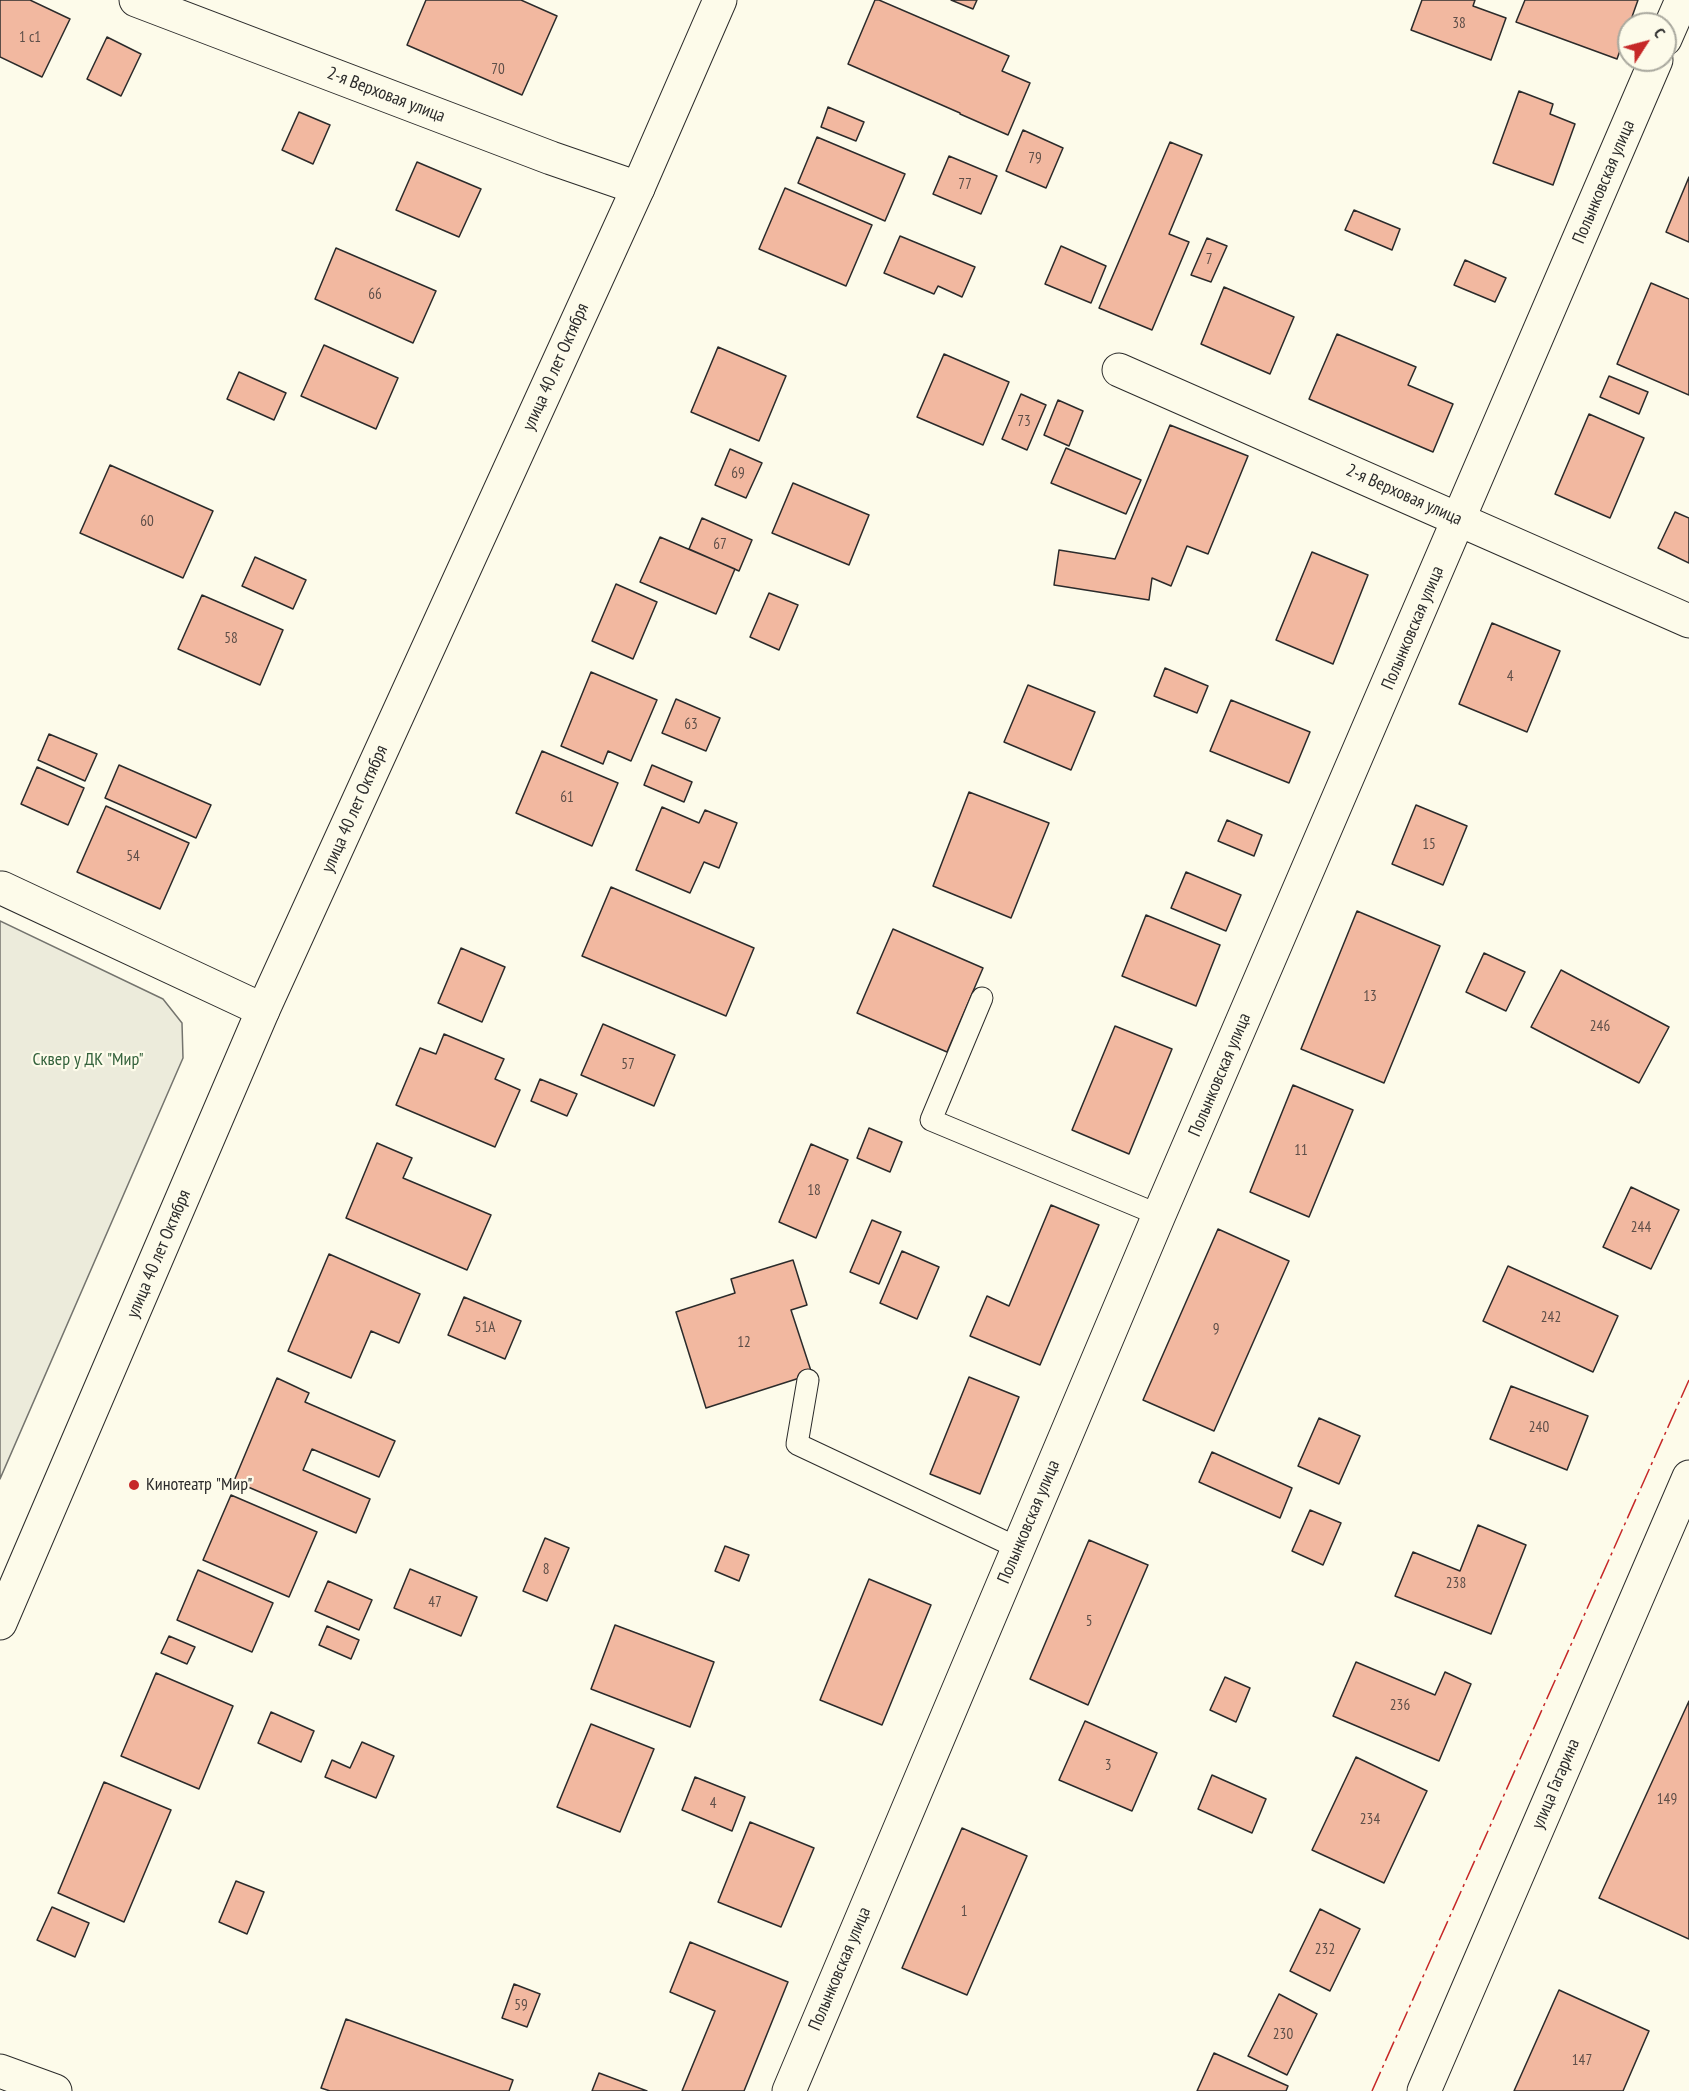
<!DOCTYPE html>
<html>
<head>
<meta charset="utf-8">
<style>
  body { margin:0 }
  #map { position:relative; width:1689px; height:2091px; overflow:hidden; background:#fdfbea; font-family:"PT Sans Narrow",sans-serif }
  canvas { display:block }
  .north { position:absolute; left:1617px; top:12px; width:60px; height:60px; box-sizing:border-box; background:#fdfbea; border:2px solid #a9a89e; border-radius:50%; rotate:54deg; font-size:16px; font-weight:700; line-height:24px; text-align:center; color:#2b2b2b }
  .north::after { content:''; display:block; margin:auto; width:21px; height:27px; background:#c62828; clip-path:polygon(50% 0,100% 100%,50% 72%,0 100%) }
</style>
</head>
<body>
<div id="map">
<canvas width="1689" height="2091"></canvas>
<div class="north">С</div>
</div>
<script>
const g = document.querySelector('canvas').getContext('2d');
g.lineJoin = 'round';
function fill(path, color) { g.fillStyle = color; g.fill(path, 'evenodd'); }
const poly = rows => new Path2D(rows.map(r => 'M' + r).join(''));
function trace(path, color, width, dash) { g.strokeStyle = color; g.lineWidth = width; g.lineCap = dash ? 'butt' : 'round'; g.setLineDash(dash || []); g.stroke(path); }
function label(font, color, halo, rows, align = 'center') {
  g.font = font + ' "PT Sans Narrow",sans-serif'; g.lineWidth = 4.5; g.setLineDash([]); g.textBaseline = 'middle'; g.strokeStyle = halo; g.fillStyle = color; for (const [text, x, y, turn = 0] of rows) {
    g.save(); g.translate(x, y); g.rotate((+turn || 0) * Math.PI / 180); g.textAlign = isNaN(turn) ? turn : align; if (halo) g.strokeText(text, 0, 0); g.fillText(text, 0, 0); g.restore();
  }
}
const green = poly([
  [0,921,163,999,182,1023,183,1058,0,1479,0,921]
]);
fill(green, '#ecebdb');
trace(green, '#74746e', 1.5);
const building = poly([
  [0,0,30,0,70,19,42,77,0,57,0,0],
  [426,0,521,0,557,16,522,95,407,45,426,0],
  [875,0,879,0,1009,56,1002,71,1030,83,1008,135,960,114,960,113,848,64,875,0],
  [951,0,977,0,973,9,951,0],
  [1422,0,1475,0,1473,6,1506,18,1491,60,1411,30,1422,0],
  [1525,0,1638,0,1617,59,1516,22,1525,0],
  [107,37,141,54,121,96,87,79,107,37],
  [1519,91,1553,104,1550,114,1575,124,1553,185,1493,163,1519,91],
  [828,107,864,122,856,141,821,127,828,107],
  [299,112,330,125,313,164,282,150,299,112],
  [1023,130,1063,148,1046,188,1006,171,1023,130],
  [817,137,905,174,885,221,798,183,817,137],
  [1170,142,1202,155,1169,234,1189,242,1152,330,1099,308,1170,142],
  [949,156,997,176,981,214,933,194,949,156],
  [417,162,481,189,459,237,396,210,417,162],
  [1689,177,1689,242,1666,232,1689,177],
  [785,188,872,225,846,286,759,249,785,188],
  [1354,210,1400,229,1392,250,1345,230,1354,210],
  [900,236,975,267,962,297,938,286,934,294,884,273,900,236],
  [1207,238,1227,246,1211,282,1191,275,1207,238],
  [1061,246,1106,266,1091,303,1045,284,1061,246],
  [336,248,436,291,413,343,315,299,336,248],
  [1465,260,1506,278,1495,302,1454,285,1465,260],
  [1651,283,1689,299,1689,395,1617,364,1651,283],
  [1224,287,1294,317,1270,374,1201,344,1224,287],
  [1337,334,1416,367,1408,385,1453,404,1433,452,1309,399,1337,334],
  [324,345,398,378,376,429,301,396,324,345],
  [718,347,786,376,759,441,691,412,718,347],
  [944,354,1009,382,983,445,917,417,944,354],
  [239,372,286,393,274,420,227,399,239,372],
  [1609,376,1648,392,1639,414,1600,397,1609,376],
  [1021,394,1046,405,1027,450,1002,439,1021,394],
  [1058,400,1083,411,1069,446,1044,435,1058,400],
  [1589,414,1644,438,1610,518,1555,494,1589,414],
  [1170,425,1248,456,1208,554,1187,546,1171,586,1152,578,1149,600,1054,585,1059,550,1115,559,1170,425],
  [1066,448,1141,480,1126,514,1051,483,1066,448],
  [730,449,762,463,746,498,715,485,730,449],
  [110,465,213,511,183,578,80,533,110,465],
  [793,483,869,515,849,565,772,533,793,483],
  [1675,512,1689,518,1689,563,1658,548,1675,512],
  [702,518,752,540,739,571,689,549,702,518],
  [660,537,735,569,716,614,640,582,660,537],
  [1312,552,1368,575,1333,664,1276,640,1312,552],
  [255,557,306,580,293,609,242,586,255,557],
  [616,584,657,602,633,659,592,641,616,584],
  [769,593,798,605,779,650,750,637,769,593],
  [202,595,283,630,260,685,178,649,202,595],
  [1492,623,1560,651,1527,732,1459,704,1492,623],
  [1165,668,1208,686,1197,713,1154,696,1165,668],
  [591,672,657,700,631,761,608,751,603,764,561,746,591,672],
  [1028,685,1095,712,1071,770,1004,742,1028,685],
  [676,699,720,718,706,751,662,733,676,699],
  [1231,700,1310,732,1289,783,1210,751,1231,700],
  [49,734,97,754,85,781,38,760,49,734],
  [542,751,618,783,592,846,516,813,542,751],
  [119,765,211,805,196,838,105,798,119,765],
  [652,765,692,782,684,802,644,785,652,765],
  [37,767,84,788,68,825,21,804,37,767],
  [969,792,1049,823,1011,918,933,886,969,792],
  [1416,805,1467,826,1443,885,1392,864,1416,805],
  [106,806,189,843,160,909,77,872,106,806],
  [662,807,699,823,705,810,737,823,719,868,704,862,690,893,636,870,662,807],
  [1227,820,1262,835,1254,856,1218,841,1227,820],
  [1186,872,1241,895,1226,931,1171,908,1186,872],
  [611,887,754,948,726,1016,582,956,611,887],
  [1357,911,1440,946,1384,1083,1301,1049,1357,911],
  [1146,915,1220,945,1196,1006,1122,976,1146,915],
  [893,929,983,968,947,1052,857,1013,893,929],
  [461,948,505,967,482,1022,438,1003,461,948],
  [1484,953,1525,972,1506,1011,1466,992,1484,953],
  [1561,970,1669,1027,1639,1083,1531,1027,1561,970],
  [603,1024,675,1055,654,1106,581,1075,603,1024],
  [1115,1026,1172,1049,1129,1154,1072,1130,1115,1026],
  [444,1034,504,1059,495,1079,520,1090,495,1147,396,1105,420,1048,436,1054,444,1034],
  [540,1079,577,1094,567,1116,531,1101,540,1079],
  [1293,1085,1353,1110,1309,1217,1250,1192,1293,1085],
  [869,1128,902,1142,890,1172,857,1158,869,1128],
  [377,1143,412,1158,403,1178,491,1215,467,1270,346,1218,377,1143],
  [811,1144,848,1160,816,1238,779,1222,811,1144],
  [1631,1187,1679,1210,1651,1269,1603,1247,1631,1187],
  [1051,1205,1099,1225,1040,1365,970,1336,987,1296,1009,1306,1051,1205],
  [872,1220,901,1232,879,1284,850,1272,872,1220],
  [1218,1229,1289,1261,1214,1431,1143,1400,1218,1229],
  [902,1251,939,1267,917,1319,880,1303,902,1251],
  [329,1254,420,1294,399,1343,371,1331,351,1378,288,1351,329,1254],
  [793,1260,807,1305,791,1310,812,1374,706,1408,676,1312,735,1293,731,1279,793,1260],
  [1508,1266,1618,1316,1593,1372,1483,1321,1508,1266],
  [464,1297,521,1321,505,1359,448,1335,464,1297],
  [969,1377,1019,1397,980,1494,930,1474,969,1377],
  [277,1378,309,1393,305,1402,395,1441,379,1477,312,1449,303,1470,370,1499,356,1533,234,1481,277,1378],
  [1511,1386,1588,1416,1567,1470,1490,1439,1511,1386],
  [1319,1418,1360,1436,1339,1484,1298,1466,1319,1418],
  [1212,1452,1292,1488,1280,1518,1199,1482,1212,1452],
  [231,1495,317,1532,289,1597,203,1560,231,1495],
  [1310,1510,1341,1523,1323,1565,1292,1551,1310,1510],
  [1478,1525,1526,1545,1491,1634,1395,1596,1413,1552,1460,1571,1478,1525],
  [545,1538,569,1548,547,1601,523,1591,545,1538],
  [1089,1540,1148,1565,1088,1705,1030,1679,1089,1540],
  [725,1546,749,1555,739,1581,715,1571,725,1546],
  [410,1569,477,1597,461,1636,394,1608,410,1569],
  [198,1570,273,1603,252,1652,177,1620,198,1570],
  [869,1579,931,1605,882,1725,820,1700,869,1579],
  [328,1581,372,1600,359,1630,315,1611,328,1581],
  [615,1625,714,1662,690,1727,591,1689,615,1625],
  [327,1626,359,1640,351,1659,319,1645,327,1626],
  [169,1636,195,1647,187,1664,161,1653,169,1636],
  [1356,1662,1435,1695,1445,1672,1471,1684,1439,1761,1333,1716,1356,1662],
  [156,1673,233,1706,199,1789,121,1756,156,1673],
  [1225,1677,1250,1688,1236,1722,1210,1710,1225,1677],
  [1689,1701,1689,1939,1599,1898,1689,1701],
  [271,1712,314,1731,301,1762,258,1743,271,1712],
  [1085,1721,1157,1753,1132,1811,1059,1780,1085,1721],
  [591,1724,654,1749,620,1832,557,1807,591,1724],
  [362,1742,394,1756,376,1798,325,1777,332,1760,350,1768,362,1742],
  [1356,1757,1427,1791,1384,1883,1312,1850,1356,1757],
  [1212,1775,1266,1799,1252,1833,1198,1809,1212,1775],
  [695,1777,745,1797,732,1831,682,1810,695,1777],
  [104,1782,171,1810,124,1922,58,1893,104,1782],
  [750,1822,814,1848,781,1927,718,1902,750,1822],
  [962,1828,1027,1856,967,1995,902,1968,962,1828],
  [236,1881,264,1892,247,1934,219,1922,236,1881],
  [52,1907,89,1923,75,1957,37,1940,52,1907],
  [1320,1909,1360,1929,1330,1991,1290,1971,1320,1909],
  [690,1942,788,1982,744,2091,682,2091,715,2011,670,1992,690,1942],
  [514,1984,540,1994,527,2027,502,2018,514,1984],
  [1559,1990,1649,2031,1623,2091,1514,2091,1559,1990],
  [1279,1994,1317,2014,1287,2075,1248,2056,1279,1994],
  [346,2019,513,2080,509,2091,330,2091,321,2088,346,2019],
  [1214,2053,1288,2086,1286,2091,1197,2091,1214,2053],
  [599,2073,647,2091,592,2091,599,2073]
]);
fill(building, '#f2b8a0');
trace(building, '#2b2b2b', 1.5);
const lane = poly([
  [982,998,931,1120,1159,1215],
  [808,1380,797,1444,1018,1548]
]);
const street = poly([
  [136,0,551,158,638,188],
  [1665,39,1682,0],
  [1119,370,1689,621],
  [2,888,263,1010],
  [789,2091,1159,1215,1656,60],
  [1424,2091,1689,1477]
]);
const primary = poly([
  [0,1623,263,1010,638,188,720,0],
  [0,2071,55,2091]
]);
trace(lane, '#2b2b2b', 23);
trace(street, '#2b2b2b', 35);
trace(primary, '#2b2b2b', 35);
trace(lane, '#fdfbea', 21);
trace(street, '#fdfbea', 33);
trace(primary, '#fdfbea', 33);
trace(poly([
  [1372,2091,1689,1380]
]), '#c62828', 1.5, [21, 4.5, 3, 4.5]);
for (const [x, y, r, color] of [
  [134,1485,6,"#c62828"]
]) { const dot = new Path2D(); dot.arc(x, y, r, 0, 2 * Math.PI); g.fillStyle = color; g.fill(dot); trace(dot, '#fdfbea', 2); }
label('15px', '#5d4e48', null, [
  ["38",1459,24],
  ["1 с1",30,38],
  ["70",498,70],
  ["79",1035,159],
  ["77",965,185],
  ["7",1209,260],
  ["66",375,295],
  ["73",1024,422],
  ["69",738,474],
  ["60",147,522],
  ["67",720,545],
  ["58",231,639],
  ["4",1510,677],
  ["63",691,725],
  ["61",567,798],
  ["15",1429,845],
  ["54",133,857],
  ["13",1370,997],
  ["246",1600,1027],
  ["57",628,1065],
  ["11",1301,1151],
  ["18",814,1191],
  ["244",1641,1228],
  ["242",1551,1318],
  ["51А",485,1328],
  ["9",1216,1330],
  ["12",744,1343],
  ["240",1539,1428],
  ["8",546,1570],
  ["238",1456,1584],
  ["47",435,1603],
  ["5",1089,1622],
  ["236",1400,1706],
  ["3",1108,1766],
  ["149",1667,1800],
  ["4",713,1804],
  ["234",1370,1820],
  ["1",964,1912],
  ["232",1325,1950],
  ["59",521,2006],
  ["230",1283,2035],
  ["147",1582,2061]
]);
label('18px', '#2b2b2b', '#fdfbea', [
  ["2-я Верховая улица",386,95,21],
  ["Полынковская улица",1604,182,-67],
  ["улица 40 лет Октября",556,367,-66],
  ["2-я Верховая улица",1404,495,24],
  ["Полынковская улица",1413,628,-67],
  ["улица 40 лет Октября",355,809,-66],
  ["Полынковская улица",1220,1075,-67],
  ["улица 40 лет Октября",159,1254,-67],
  ["Полынковская улица",1029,1522,-67],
  ["улица Гагарина",1556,1784,-67],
  ["Полынковская улица",840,1969,-67]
]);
label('18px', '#34623c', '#fdfbea', [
  ["Сквер у ДК \"Мир\"",88,1060]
]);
label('18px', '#2b2b2b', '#fdfbea', [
  ["Кинотеатр \"Мир\"",146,1485]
], 'left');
</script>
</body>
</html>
